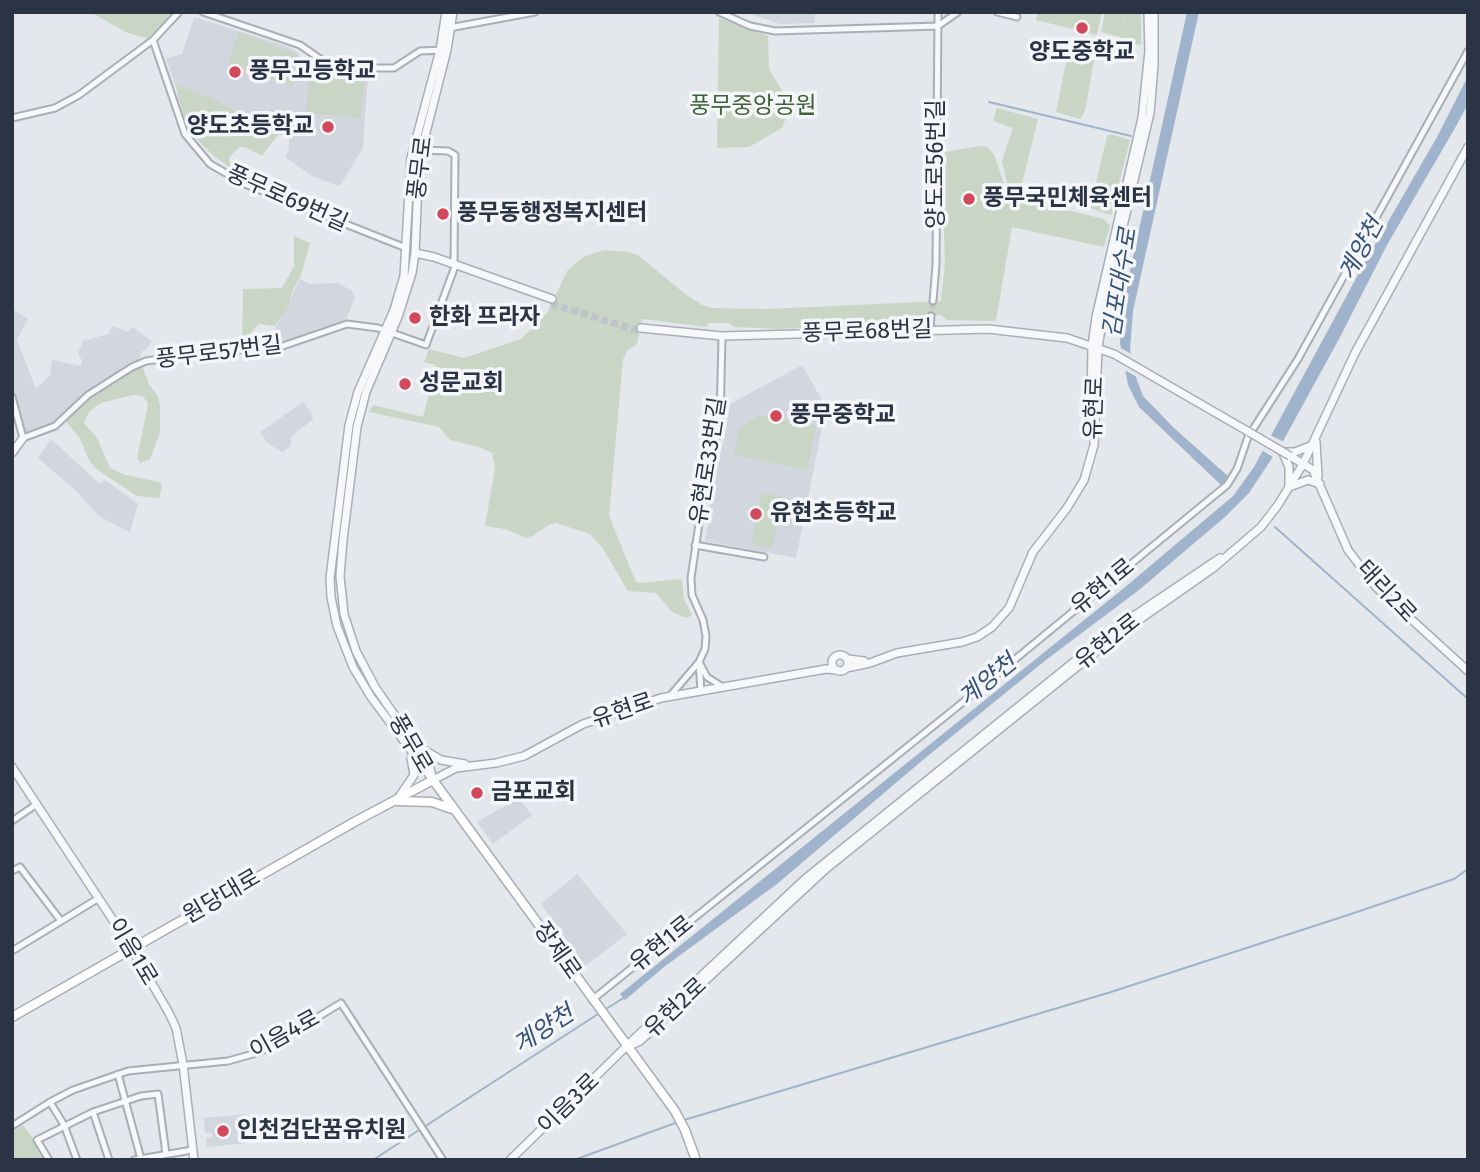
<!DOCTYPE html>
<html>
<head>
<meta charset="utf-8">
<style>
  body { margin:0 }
  #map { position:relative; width:1480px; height:1172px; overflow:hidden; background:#e4e7ec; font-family:"Fira Sans",sans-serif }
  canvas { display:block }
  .frame { position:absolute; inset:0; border:14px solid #2b3445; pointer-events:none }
</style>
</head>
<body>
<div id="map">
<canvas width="1480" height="1172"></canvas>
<div class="frame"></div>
</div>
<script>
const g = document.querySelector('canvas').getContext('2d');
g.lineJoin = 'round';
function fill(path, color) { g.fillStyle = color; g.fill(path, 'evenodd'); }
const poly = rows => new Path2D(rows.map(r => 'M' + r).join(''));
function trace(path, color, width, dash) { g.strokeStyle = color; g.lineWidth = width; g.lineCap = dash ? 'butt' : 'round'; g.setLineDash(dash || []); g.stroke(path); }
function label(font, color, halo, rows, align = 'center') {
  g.font = font + ' "Fira Sans","Noto Sans KR",sans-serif'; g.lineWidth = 7; g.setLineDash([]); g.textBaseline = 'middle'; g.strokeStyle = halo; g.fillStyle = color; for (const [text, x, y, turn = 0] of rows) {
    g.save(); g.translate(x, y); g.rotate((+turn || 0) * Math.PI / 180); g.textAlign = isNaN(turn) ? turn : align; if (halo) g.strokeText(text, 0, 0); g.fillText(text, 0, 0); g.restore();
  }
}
fill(poly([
  [744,12,815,12,815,23,780,24],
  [194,17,286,46,298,52,301,59,313,60,328,71,339,74,368,75,363,148,341,184,338,186,312,176,285,157,289,149,289,131,243,115,212,98,175,84,166,58,182,54],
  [300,279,309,284,338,283,352,291,355,298,345,322,320,328,281,345,272,335],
  [12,309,28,319,17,340,36,389,50,375,52,360,81,366,82,361,78,353,83,341,108,334,113,326,128,332,132,327,152,341,146,350,142,351,139,360,89,390,54,423,27,433,23,430,12,385],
  [802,365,826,407,796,558,705,541,714,479,725,435,730,404],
  [303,402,311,412,313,419,291,437,291,446,282,452,267,443,260,432],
  [51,439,100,484,105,480,138,504,130,532,100,517,77,492,38,458],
  [519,798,532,815,493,844,477,822],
  [577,874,627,934,585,966,541,904],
  [245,1114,246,1129,241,1129,241,1133,247,1133,248,1143,207,1147,206,1138,212,1138,212,1133,205,1133,204,1118]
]), '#d2d6de');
fill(poly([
  [90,12,173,12,148,39,126,32],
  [1038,12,1102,12,1097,35,1036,20],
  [1105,12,1126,12,1123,24,1127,12,1141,12,1141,45,1120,42,1120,37,1101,32],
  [719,18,768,36,769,69,786,97,787,115,782,128,749,147,717,148],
  [239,32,298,55,292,86,228,62],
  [1071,53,1094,60,1085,111,1080,119,1056,112,1067,57],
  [309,73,365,78,361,118,306,113],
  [175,84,212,98,243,115,289,131,289,135,278,135,262,156,245,147,240,147,230,156,229,161,233,170,214,156,193,136,185,121],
  [997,108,1038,119,1019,196,1009,190,1002,161,1013,128,993,121],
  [1110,134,1130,140,1111,215,1090,208,1107,136],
  [980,146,987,147,994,154,1008,196,1104,219,1110,226,1104,247,1012,227,996,321,947,320,941,315,922,317,919,321,914,323,778,329,734,327,729,323,709,323,706,327,642,319,637,344,628,350,623,359,609,516,636,582,639,583,682,579,684,599,692,615,689,617,683,617,672,612,656,593,628,591,602,547,590,534,556,523,549,525,532,536,526,538,505,529,485,526,495,468,492,453,479,447,450,440,439,427,369,412,373,405,423,417,436,365,424,362,429,349,464,358,521,339,547,313,567,271,583,257,604,250,628,252,638,255,684,293,702,305,713,308,768,309,941,301,945,263,943,202,945,152],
  [294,236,310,243,301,275,291,294,288,307,275,326,259,324,249,334,247,345,242,345,243,289,282,288,294,266],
  [142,366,149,384,158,396,160,407,160,432,150,459,140,463,137,458,148,404,143,396,133,395,101,403,89,412,84,423,97,438,110,468,126,475,159,482,162,486,159,498,137,496,96,469,89,460,79,437,66,422,90,396,129,372],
  [760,415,816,426,807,470,734,455,740,427],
  [762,493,783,497,772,548,751,544],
  [23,1125,38,1145,46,1160,16,1160,12,1153,12,1132]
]), '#c9d6c5');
fill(poly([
  [1187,12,1199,12,1133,311,1130,350,1134,372,1143,396,1174,428,1229,477,1225,484,1221,485,1139,407,1128,385,1120,343,1121,315,1131,266],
  [1468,76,1468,104,1455,128,1387,245,1339,339,1282,443,1249,493,1225,517,1139,590,1046,660,924,759,777,884,664,967,625,1000,620,994,1124,588,1233,496,1254,467,1366,260,1437,137]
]), '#9fb4cc');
fill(poly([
  [1117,346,1135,356,1139,378,1119,367],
  [1268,434,1286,443,1276,459,1260,449]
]), '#e4e7ec');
trace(poly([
  [989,102,1131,136],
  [1275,527,1468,699],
  [606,1009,625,997],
  [684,1120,1111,992,1348,915,1454,879,1468,869],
  [424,1127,598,1014],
  [373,1160,419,1130],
  [574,1160,678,1122]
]), '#9fb4cc', 2);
trace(poly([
  [931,316,933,301]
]), '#bfc3cb', 5, [5, 2.5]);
trace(poly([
  [551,304,640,331]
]), '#bfc3cb', 7, [7, 3.5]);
const minor = poly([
  [203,12,300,45,329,65,341,68,394,68,420,51,444,50],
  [719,12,750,26,775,31,938,26],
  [997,12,1017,17],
  [938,26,958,12],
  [449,28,535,12],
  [153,40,185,134,210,164,245,184,406,248],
  [12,118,55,108,79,95,153,40,179,12],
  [421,150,448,151,455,155,454,264],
  [933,301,936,265,938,12],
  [930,329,931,316],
  [12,397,23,438,55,426,88,395,132,367,146,361,228,350,274,349,347,324,378,328,426,345,454,269],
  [695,545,764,557],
  [701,691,699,662,705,649,706,636,703,620,692,595,691,578,705,483,720,423,722,336],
  [670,696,699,662,707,677,723,687],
  [12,821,37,804],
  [12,871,20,867,61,921],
  [12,951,99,898],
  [592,1000,957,707,1227,485,1237,469,1248,437,1298,359,1468,51],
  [118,1074,141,1159],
  [50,1102,64,1125,77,1160],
  [93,1112,109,1160],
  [12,1126,50,1102,73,1090,128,1071,228,1061,260,1052,341,1003,443,1160],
  [49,1160,37,1140,93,1112,141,1096,158,1094,166,1154],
  [134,1160,192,1150]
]);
const tertiary = poly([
  [415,253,434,257,552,299],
  [641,328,722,336,988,329,1067,338,1114,354,1249,432],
  [1091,408,1092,346,1096,317,1142,118,1149,51,1148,12],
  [1316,442,1318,476],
  [1284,452,1295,452,1313,445],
  [12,453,23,438],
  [1283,453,1289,467,1289,487,1308,480,1320,484],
  [1290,456,1313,470,1348,550,1377,588,1468,671],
  '832 663a8 8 0 1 1 16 0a8 8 0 1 1-16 0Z',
  [848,659,864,661],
  [846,668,870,663,897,653,962,642,977,637,992,627,1009,608,1033,552,1067,508,1084,480,1094,445,1098,347,1108,289,1150,113,1154,66,1154,12],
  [421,748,441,760,465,764],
  [12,767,132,949,169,1013,176,1028,183,1064,194,1160],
  [432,776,429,765,375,687,356,651,344,614,340,576,343,540,357,427,366,392,398,317,412,273,415,253,419,160,447,50,453,12],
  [433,780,371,697,353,667,337,626,331,597,330,578,349,425,358,392,394,310,404,276,411,158,440,50,446,12],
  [433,780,456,768,496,763,524,756,583,724,661,698,826,669,837,670],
  [399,797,414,775,411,758],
  [627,1047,640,1041,827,868,1109,641,1212,569,1261,527,1278,505,1303,464,1355,353,1468,147],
  [510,1160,636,1037,805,879,1116,628,1220,558]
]);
const secondary = poly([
  [397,801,432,802,455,810],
  [12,1017,356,821,433,780,675,1111,685,1130,696,1160]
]);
trace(minor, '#a9aeb7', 9);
trace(tertiary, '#a9aeb7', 10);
trace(secondary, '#a9aeb7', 11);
trace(minor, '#f7f8fa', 5);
trace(tertiary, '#f7f8fa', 7);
trace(secondary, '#fff', 8);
const tertiaryBridge = poly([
  [1249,432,1290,456]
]);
trace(tertiaryBridge, '#a9aeb7', 10, []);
trace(tertiaryBridge, '#f7f8fa', 7);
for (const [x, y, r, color] of [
  [1082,28,7,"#d1495b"],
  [235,72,7,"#d1495b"],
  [328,127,7,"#d1495b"],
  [969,199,7,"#d1495b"],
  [443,214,7,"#d1495b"],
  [415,318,7,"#d1495b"],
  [405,384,7,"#d1495b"],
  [776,416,7,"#d1495b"],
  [756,514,7,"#d1495b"],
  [477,793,7,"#d1495b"],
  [223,1131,7,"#d1495b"]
]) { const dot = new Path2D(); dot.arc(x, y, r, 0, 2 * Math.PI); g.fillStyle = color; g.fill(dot); trace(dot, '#f4f6f9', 2.5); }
label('bold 23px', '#2b3445', '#f4f6f9', [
  ["양도중학교",1082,53,"center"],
  ["풍무고등학교",249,72],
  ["양도초등학교",314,127,"right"],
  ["풍무국민체육센터",983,199],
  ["풍무동행정복지센터",457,214],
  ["한화 프라자",429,318],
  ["성문교회",419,384],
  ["풍무중학교",790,416],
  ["유현초등학교",770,514],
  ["금포교회",491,793],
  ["인천검단꿈유치원",237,1131]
], 'left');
label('23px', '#3f6138', '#f4f6f9', [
  ["풍무중앙공원",753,107]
]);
label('23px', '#2b3445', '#f4f6f9', [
  ["양도로56번길",937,164,-90],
  ["풍무로",421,168,-83],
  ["풍무로69번길",287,199,24],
  ["풍무로68번길",867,332,-2],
  ["풍무로57번길",219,353,-7],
  ["유현로",1095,408,-88],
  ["유현로33번길",709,461,-81],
  ["유현1로",1103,587,-39],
  ["태리2로",1386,592,47],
  ["유현2로",1108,642,-38],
  ["유현로",623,711,-19],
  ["풍무로",410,744,60],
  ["원당대로",222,897,-30],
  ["유현1로",662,944,-39],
  ["장제로",557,951,55],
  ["이음1로",132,952,59],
  ["유현2로",676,1008,-43],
  ["이음4로",285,1035,-29],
  ["이음3로",569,1104,-44]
]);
label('italic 24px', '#34527a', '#f4f6f9', [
  ["계양천",1362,249,-62],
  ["김포대수로",1121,283,-81],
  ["계양천",988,681,-39],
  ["계양천",544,1030,-33]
]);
</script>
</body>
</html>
